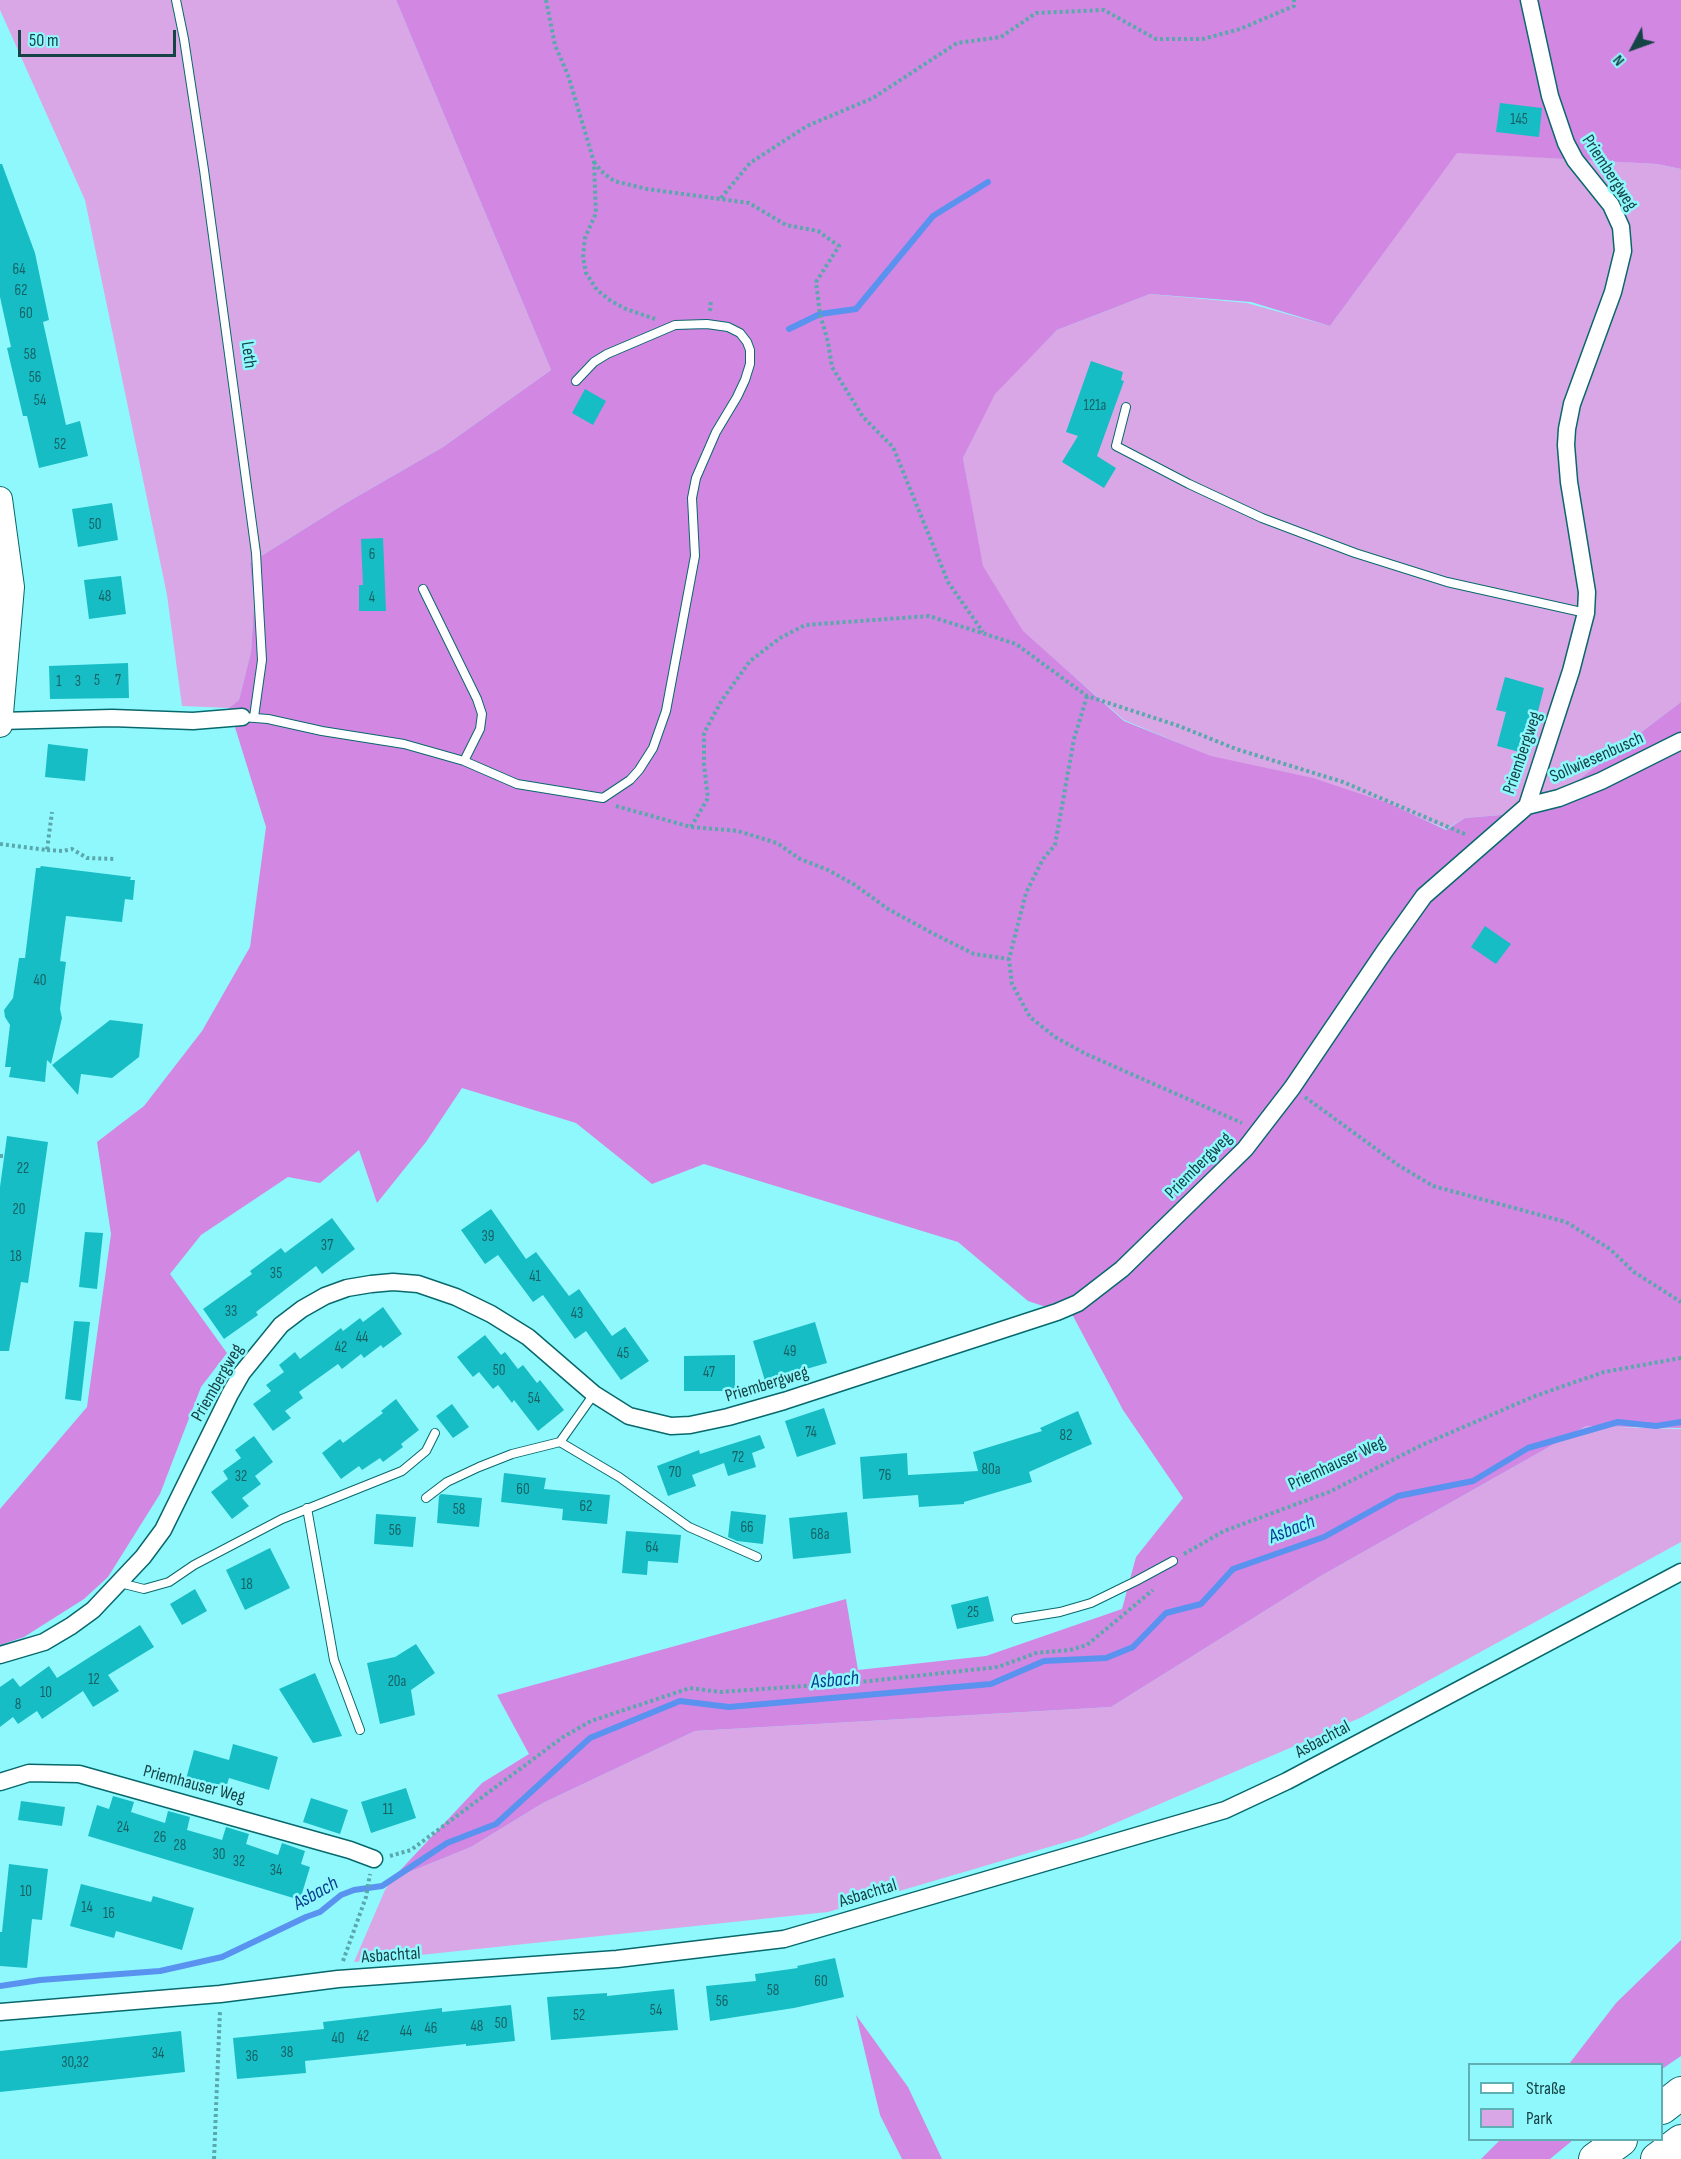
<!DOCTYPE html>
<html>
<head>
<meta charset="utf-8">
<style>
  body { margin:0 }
  #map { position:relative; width:1681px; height:2159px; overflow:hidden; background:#8ff8fd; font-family:"Sofia Sans Condensed",sans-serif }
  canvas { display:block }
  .legend { position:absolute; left:1468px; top:2063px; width:195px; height:78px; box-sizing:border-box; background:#8ff8fd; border:2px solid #5fb0b4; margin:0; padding:8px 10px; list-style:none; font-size:18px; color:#164446 }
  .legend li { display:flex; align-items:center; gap:12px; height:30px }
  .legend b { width:30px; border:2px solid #5fb0b4 }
  .north { position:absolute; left:1603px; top:18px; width:60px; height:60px; -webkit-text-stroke:4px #8ff8fd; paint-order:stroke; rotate:229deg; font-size:16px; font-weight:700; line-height:24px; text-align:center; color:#164446 }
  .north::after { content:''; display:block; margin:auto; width:21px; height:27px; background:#164446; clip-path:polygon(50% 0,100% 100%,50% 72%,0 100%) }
  .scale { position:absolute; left:18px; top:30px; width:158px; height:27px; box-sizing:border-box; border:3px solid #164446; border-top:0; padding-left:8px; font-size:18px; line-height:21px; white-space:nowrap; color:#164446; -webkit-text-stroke:4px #8ff8fd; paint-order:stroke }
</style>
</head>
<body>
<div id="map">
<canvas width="1681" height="2159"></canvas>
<ul class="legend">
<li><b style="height:8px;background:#fff"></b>Straße</li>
<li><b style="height:16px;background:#daa7e6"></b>Park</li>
</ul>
<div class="north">N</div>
<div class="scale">50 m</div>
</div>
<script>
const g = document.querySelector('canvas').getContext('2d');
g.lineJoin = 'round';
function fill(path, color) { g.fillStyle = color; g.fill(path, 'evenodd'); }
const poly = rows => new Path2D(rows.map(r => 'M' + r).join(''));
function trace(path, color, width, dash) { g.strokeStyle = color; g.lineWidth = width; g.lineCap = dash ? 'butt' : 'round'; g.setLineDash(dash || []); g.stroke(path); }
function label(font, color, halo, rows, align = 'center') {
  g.font = font + ' "Sofia Sans Condensed",sans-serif'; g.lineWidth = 5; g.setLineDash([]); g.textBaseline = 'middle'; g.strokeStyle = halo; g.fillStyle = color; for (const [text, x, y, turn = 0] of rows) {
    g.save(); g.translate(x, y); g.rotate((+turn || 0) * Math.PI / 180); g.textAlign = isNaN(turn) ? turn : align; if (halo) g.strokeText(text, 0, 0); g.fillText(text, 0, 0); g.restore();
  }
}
fill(poly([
  [0,0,396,0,551,370,443,447,346,503,250,563,254,603,251,652,239,700,229,708,182,706,167,595,85,200,0,10],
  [1457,152,1657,164,1681,169,1681,702,1536,812,1465,818,1446,829,1385,803,1212,757,1124,720,1023,632,982,566,963,458,995,392,1057,330,1150,294,1247,303,1330,326],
  [1586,1426,1681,1429,1681,1542,1362,1717,1083,1837,828,1912,354,1962,385,1890,392,1879,471,1847,543,1803,695,1731,1111,1707,1319,1577]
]), '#daa7e6');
fill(poly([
  [396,0,1681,0,1681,169,1657,164,1457,153,1330,326,1251,302,1150,294,1057,330,995,394,963,458,983,566,1023,631,1124,721,1211,756,1313,778,1388,803,1446,830,1465,818,1536,812,1681,702,1681,1428,1586,1426,1319,1577,1111,1707,695,1731,543,1803,471,1847,392,1879,482,1783,529,1754,497,1695,846,1599,858,1670,986,1656,1122,1609,1136,1557,1183,1498,1123,1410,1073,1316,1028,1301,958,1242,704,1164,652,1184,576,1123,462,1088,426,1142,377,1203,359,1150,320,1183,288,1177,201,1235,170,1274,227,1353,201,1387,160,1494,108,1577,84,1599,24,1637,0,1645,0,1509,87,1407,111,1234,97,1142,144,1106,202,1031,250,947,266,827,229,708,239,700,251,652,254,603,250,563,346,503,443,447,551,370],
  [1681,1940,1681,2056,1662,2069,1662,2064,1569,2064,1616,2003],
  [856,2015,908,2087,942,2159,902,2159,880,2115],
  [1500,2140,1573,2140,1550,2159,1481,2159]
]), '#d287e3');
trace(poly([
  [789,329,820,314,856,309,933,216,988,182],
  [0,1986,40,1980,160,1971,222,1957,306,1917,320,1912,341,1895,354,1890,382,1886,447,1843,496,1824,590,1738,680,1701,729,1707,991,1684,1044,1661,1106,1658,1133,1647,1166,1613,1201,1604,1233,1569,1324,1537,1398,1496,1473,1481,1528,1448,1618,1422,1656,1426,1681,1422]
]), '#5a92ef', 6);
fill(poly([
  [1500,103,1542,108,1539,137,1496,132],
  [0,164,2,164,35,253,49,320,43,322,66,425,80,421,88,456,39,468,27,416,23,416,7,348,11,347,0,297],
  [1091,361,1123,372,1121,380,1124,381,1097,456,1116,468,1104,488,1062,462,1078,436,1066,432],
  [585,389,606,401,593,425,572,413],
  [112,503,118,540,78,547,72,509],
  [383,538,386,611,359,611,359,585,363,585,361,539],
  [121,576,126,614,89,619,84,580],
  [128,663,129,698,50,699,49,666],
  [1505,677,1544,688,1527,754,1497,746,1506,712,1496,710],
  [48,744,88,749,85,781,45,777],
  [41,866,131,877,130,880,135,880,133,900,125,899,122,922,66,916,60,961,66,962,60,1009,62,1018,51,1064,47,1060,45,1082,9,1077,11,1067,5,1067,10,1025,5,1017,4,1010,13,998,19,958,25,958,36,868,40,868],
  [1485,926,1511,944,1496,964,1471,947],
  [110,1020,143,1024,139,1057,112,1078,81,1074,78,1095,52,1065],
  [7,1136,48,1142,28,1283,21,1282,9,1351,0,1351,0,1187],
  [491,1209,526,1259,536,1252,569,1296,579,1289,612,1336,625,1327,649,1361,621,1380,586,1331,575,1339,543,1295,533,1302,498,1255,485,1264,461,1230],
  [332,1218,355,1249,322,1274,316,1266,256,1312,258,1315,224,1339,203,1309,252,1274,250,1271,281,1248,285,1253],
  [85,1232,103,1233,97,1289,79,1287],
  [383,1307,402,1334,383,1348,381,1345,364,1358,361,1354,342,1369,338,1364,299,1392,303,1398,285,1411,291,1418,273,1431,253,1404,271,1391,266,1385,284,1372,279,1365,295,1352,300,1359,341,1328,343,1331,360,1318,363,1322],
  [74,1321,90,1322,81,1401,65,1399],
  [815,1322,827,1363,765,1381,753,1341],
  [485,1335,501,1355,505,1352,518,1369,523,1365,537,1383,540,1380,564,1410,538,1431,514,1400,512,1403,498,1385,493,1389,479,1372,473,1377,457,1357],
  [735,1355,735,1391,684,1391,684,1356],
  [396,1399,419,1430,401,1444,403,1447,383,1462,380,1458,362,1470,359,1466,341,1479,322,1453,340,1439,343,1443,383,1413,381,1411],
  [452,1404,469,1427,453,1438,436,1416],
  [824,1408,836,1444,797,1457,785,1421],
  [1078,1411,1092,1444,1029,1472,1032,1482,964,1502,964,1504,919,1507,918,1495,863,1499,860,1457,907,1453,908,1475,978,1471,973,1452,1042,1431,1040,1428],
  [760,1435,765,1448,752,1453,756,1467,728,1476,724,1463,692,1475,696,1486,668,1496,657,1466,699,1450,700,1454],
  [254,1436,273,1462,255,1476,261,1484,242,1498,249,1506,232,1519,211,1492,228,1479,223,1471,241,1458,235,1450],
  [504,1473,546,1478,544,1489,610,1495,607,1524,562,1520,563,1509,501,1502],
  [441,1494,482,1498,479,1527,437,1523,439,1496],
  [731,1511,766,1515,763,1544,737,1541,728,1537],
  [847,1512,851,1553,793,1559,789,1518],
  [376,1514,416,1517,413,1547,374,1544],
  [626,1531,681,1535,678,1563,648,1561,647,1575,622,1573],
  [270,1548,290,1588,245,1610,226,1570],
  [195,1589,207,1611,182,1625,170,1604],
  [988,1596,994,1621,957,1629,951,1605],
  [140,1625,154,1647,108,1675,119,1691,93,1707,83,1691,42,1719,37,1711,18,1724,13,1717,0,1727,0,1687,13,1678,20,1687,49,1666,57,1678],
  [416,1644,435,1673,411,1690,415,1715,380,1724,367,1663,395,1657],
  [315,1673,342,1736,313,1743,279,1689],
  [233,1744,278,1757,269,1790,229,1778,225,1791,186,1779,194,1750,229,1760],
  [406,1788,416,1818,371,1833,361,1802],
  [113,1796,134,1802,131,1812,165,1823,168,1811,190,1817,187,1830,222,1840,226,1827,249,1834,246,1844,278,1855,282,1843,305,1851,301,1864,310,1867,300,1900,88,1836,97,1805,109,1809],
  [311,1798,348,1810,340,1834,303,1822],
  [21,1801,65,1807,62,1826,18,1820],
  [9,1864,48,1869,42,1920,32,1919,27,1968,0,1966,0,1932,2,1932],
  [81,1884,151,1902,153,1896,194,1908,182,1950,116,1931,114,1938,70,1926],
  [835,1958,844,1997,794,2008,710,2021,706,1986,756,1981,755,1974,798,1968,797,1966],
  [674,1989,678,2030,551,2040,547,1997,607,1993,607,1996],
  [511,2005,515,2041,466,2046,466,2044,305,2061,306,2073,237,2079,233,2038,324,2029,323,2022,442,2008,442,2012],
  [181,2031,185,2072,0,2092,0,2051]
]), '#17bdc4');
const lane = poly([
  [176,0,184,39,204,170,256,553,262,660,254,717],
  [1126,407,1116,446,1189,484,1262,518,1355,553,1447,582,1586,613],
  [423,589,477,699,482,714,480,729,464,761],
  [242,717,268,719,322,731,404,744,464,761,517,784,603,798,630,780,639,770,653,748,666,711,695,556,692,498,696,478,716,432,737,397,745,380,750,364,750,350,747,342,740,333,728,327,707,324,675,325,607,354,594,362,576,381],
  [560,1442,594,1394],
  [426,1498,447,1482,479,1467,512,1454,560,1442,619,1477,689,1527,757,1557],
  [307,1508,334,1660,360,1730],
  [120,1583,144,1589,169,1582,194,1565,282,1519,402,1471,426,1451,435,1433],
  [1016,1619,1060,1612,1091,1603,1136,1581,1173,1561]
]);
const street = poly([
  [0,721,112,718,193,721,242,717],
  [1527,806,1559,798,1601,781,1681,741],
  [0,1655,44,1642,71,1626,93,1610,143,1557,163,1530,230,1394,242,1373,281,1325,302,1309,325,1296,347,1288,371,1284,393,1282,418,1284,456,1297,491,1314,528,1337,594,1394,629,1416,671,1426,690,1425,728,1417,784,1401,1057,1312,1078,1303,1122,1269,1245,1149,1292,1088,1384,952,1424,896,1527,806,1571,671,1586,613,1587,592,1569,482,1566,445,1567,429,1572,404,1613,292,1623,251,1621,227,1611,205,1575,160,1566,143,1550,96,1529,0],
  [0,1782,29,1773,79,1774,350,1850,374,1859],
  [0,2012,220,1994,338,1979,617,1959,784,1939,1225,1810,1287,1781,1681,1572]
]);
const secondary = poly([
  [0,499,12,587,0,725]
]);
const highway = poly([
  [1662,2108,1681,2093],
  [1595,2159,1621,2140],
  [1657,2159,1681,2141]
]);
trace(lane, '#08686c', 10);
trace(street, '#08686c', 19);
trace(secondary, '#08686c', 26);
trace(highway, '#08686c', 34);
trace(poly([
  [546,0,555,45,568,75,594,162,596,213,585,238,583,257,586,273,597,290,611,301,626,309,655,319],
  [594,162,601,171,614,181,647,189,749,203,786,225,818,231,839,246,816,282,820,314,828,342,832,367,863,417,893,447,948,582,983,632],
  [721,198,750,163,807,126,873,98,957,43,1001,37,1036,13,1104,10,1156,39,1203,39,1240,29,1294,6,1294,0],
  [710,311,711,299],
  [1087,696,1074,739,1055,845,1043,859,1026,893,1009,959,1012,984,1030,1017,1055,1037,1086,1054,1242,1123],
  [616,806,691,827,738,831,777,843,800,859,828,870,855,885,888,909,934,934,974,954,1009,959],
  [691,827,708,798,704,765,704,733,722,700,750,661,780,638,805,625,929,616,1016,644,1087,696,1179,726,1236,749,1343,782,1467,835],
  [0,844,47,850,52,812],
  [47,850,63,851,72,849,87,858,115,859],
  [1305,1097,1398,1165,1433,1186,1566,1222,1610,1249,1634,1272,1681,1302],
  [0,1156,4,1156],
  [1184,1554,1224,1531,1329,1492,1422,1445,1535,1396,1604,1372,1681,1358],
  [390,1856,411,1850,563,1737,591,1721,690,1688,720,1692,860,1682,998,1667,1036,1653,1070,1650,1087,1645,1153,1590],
  [343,1961,366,1897,370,1874],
  [214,2159,220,2010]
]), '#59a8ab', 4, [3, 3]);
trace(lane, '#fff', 8);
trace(street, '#fff', 16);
trace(secondary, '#fff', 24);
trace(highway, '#fff', 32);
label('15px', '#166266', null, [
  ["145",1519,120],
  ["64",19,270],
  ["62",21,291],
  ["60",26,314],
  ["58",30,355],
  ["56",35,378],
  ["54",40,401],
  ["121a",1095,406],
  ["52",60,445],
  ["50",95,525],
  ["6",372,555],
  ["48",105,597],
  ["4",372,598],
  ["5",97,681],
  ["7",118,681],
  ["1",59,682],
  ["3",78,682],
  ["40",40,981],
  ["22",23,1169],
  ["20",19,1210],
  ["39",488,1237],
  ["37",327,1246],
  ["18",16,1257],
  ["35",276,1274],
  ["41",535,1277],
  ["33",231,1312],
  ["43",577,1314],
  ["44",362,1338],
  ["42",341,1348],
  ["49",790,1352],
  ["45",623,1354],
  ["50",499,1371],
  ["47",709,1373],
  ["54",534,1399],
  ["74",811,1433],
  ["82",1066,1436],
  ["72",738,1458],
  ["80a",991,1470],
  ["70",675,1473],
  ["76",885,1476],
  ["32",241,1477],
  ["60",523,1490],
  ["62",586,1507],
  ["58",459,1510],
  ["66",747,1528],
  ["56",395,1531],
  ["68a",820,1535],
  ["64",652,1548],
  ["18",247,1585],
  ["25",973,1613],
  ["12",94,1680],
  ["20a",397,1682],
  ["10",46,1693],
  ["8",18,1705],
  ["11",388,1810],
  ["24",123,1828],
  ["26",160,1838],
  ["28",180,1846],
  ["30",219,1855],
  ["32",239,1862],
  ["34",276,1871],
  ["10",26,1892],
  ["14",87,1908],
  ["16",109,1914],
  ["60",821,1982],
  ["58",773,1991],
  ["56",722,2002],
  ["54",656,2011],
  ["52",579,2016],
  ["50",501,2024],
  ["48",477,2027],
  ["46",431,2029],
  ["44",406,2032],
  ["42",363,2037],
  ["40",338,2039],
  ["38",287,2053],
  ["34",158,2054],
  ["36",252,2057],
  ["30,32",75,2063]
]);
label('18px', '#164446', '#8ff8fd', [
  ["Priembergweg",1609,173,57],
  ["Leth",248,355,82],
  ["Priembergweg",1523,753,-71],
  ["Sollwiesenbusch",1597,758,-24],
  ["Priembergweg",1199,1166,-45],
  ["Priembergweg",218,1383,-60],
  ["Priembergweg",767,1385,-17],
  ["Priemhauser Weg",1337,1464,-25],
  ["Asbachtal",1323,1740,-28],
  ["Priemhauser Weg",194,1785,15],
  ["Asbachtal",868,1894,-17],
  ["Asbachtal",391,1956,-4]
]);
label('italic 20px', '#0a3e8f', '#8ff8fd', [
  ["Asbach",1292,1530,-21],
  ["Asbach",835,1681,-5],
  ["Asbach",316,1894,-29]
]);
</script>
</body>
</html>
